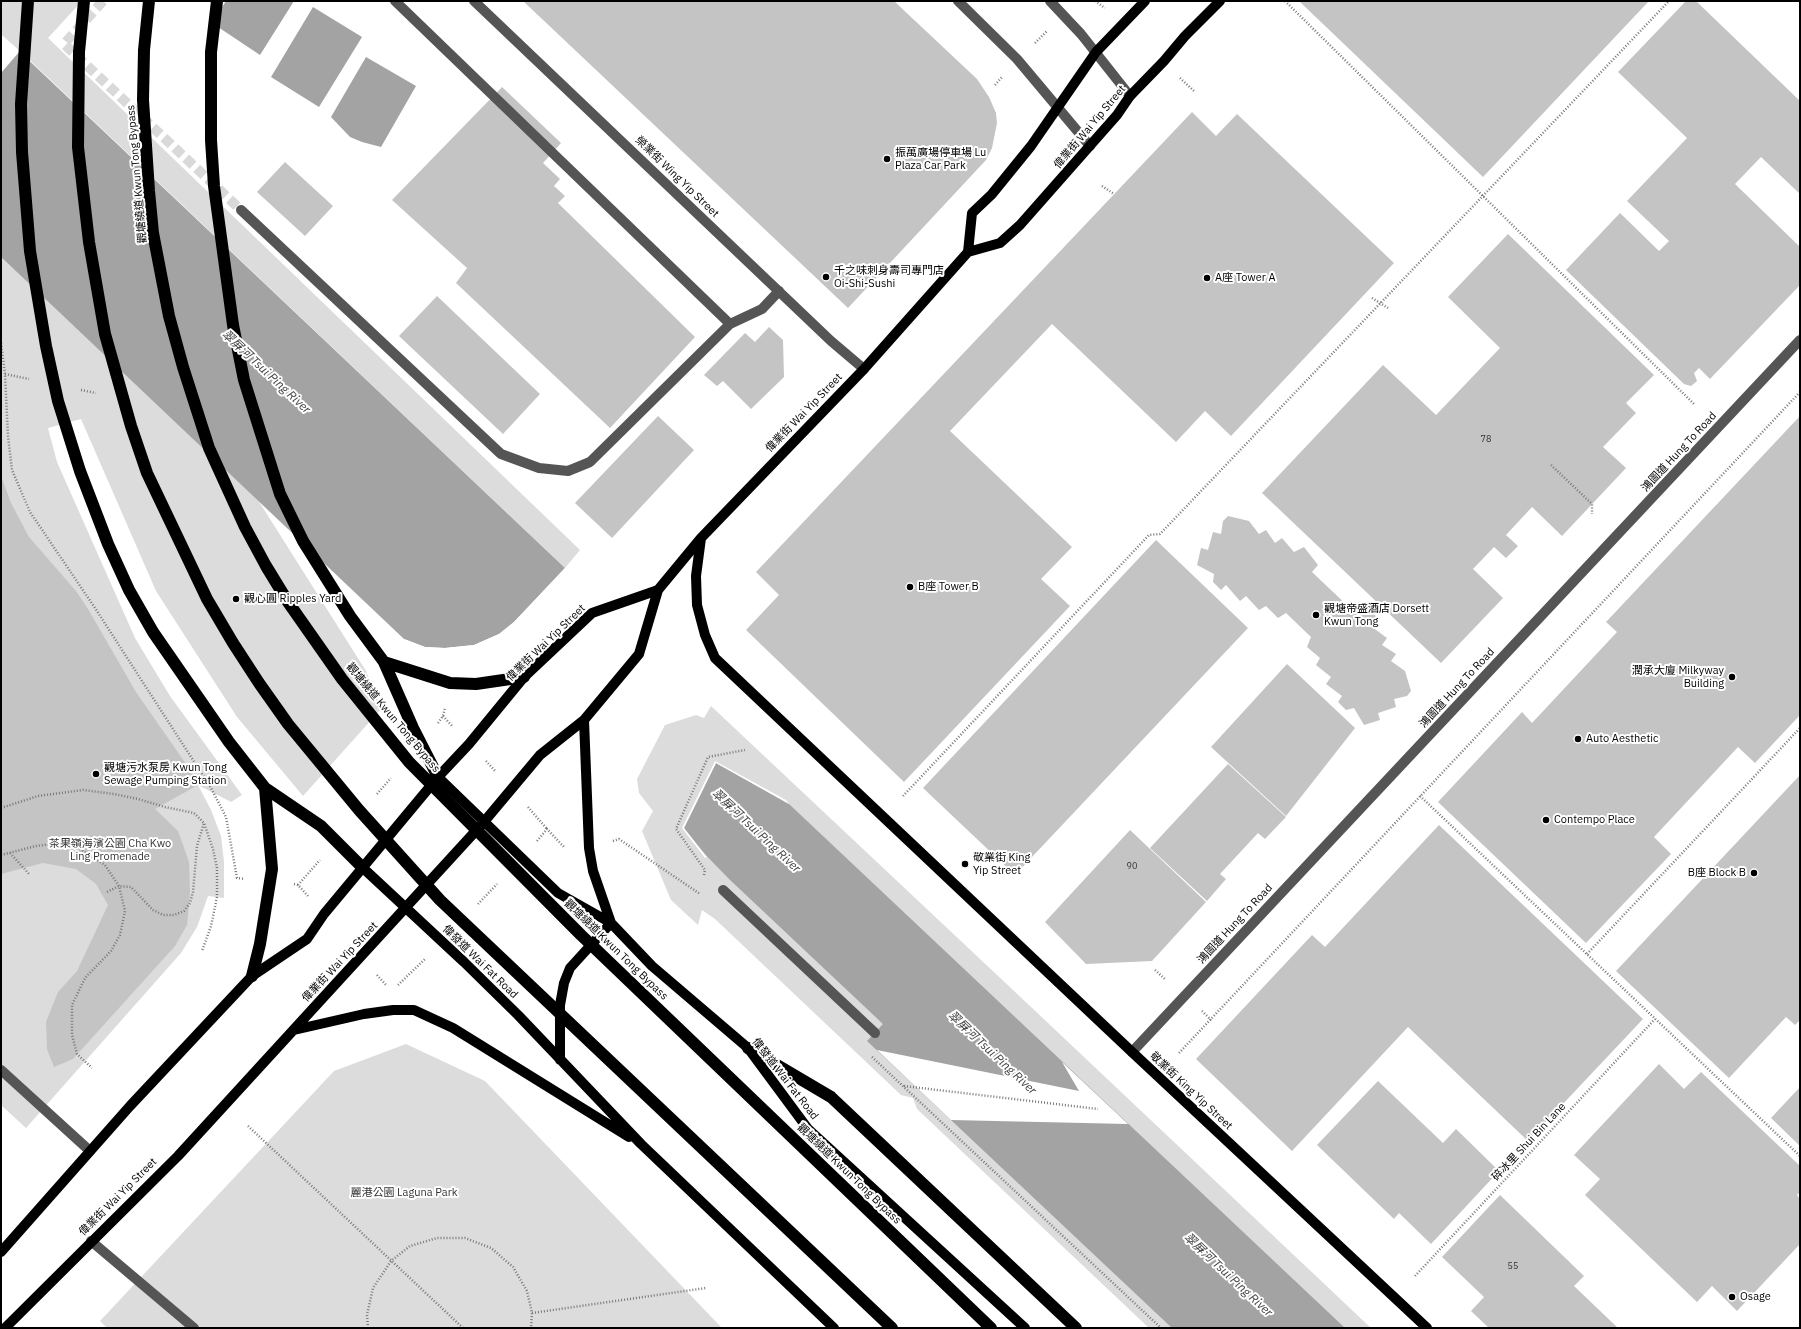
<!DOCTYPE html>
<html>
<head>
<meta charset="utf-8">
<style>
  body { margin:0 }
  #map { position:relative; width:1801px; height:1329px; overflow:hidden; background:#fff; font-family:"IBM Plex Sans",sans-serif }
  canvas { display:block }
  .frame { position:absolute; inset:0; border:2px solid #000; pointer-events:none }
</style>
</head>
<body>
<div id="map">
<canvas width="1801" height="1329"></canvas>
<div class="frame"></div>
</div>
<script>
const g = document.querySelector('canvas').getContext('2d');
g.lineJoin = 'round';
function fill(path, color) { g.fillStyle = color; g.fill(path, 'evenodd'); }
const poly = rows => new Path2D(rows.map(r => 'M' + r).join(''));
function trace(path, color, width, dash) { g.strokeStyle = color; g.lineWidth = width; g.lineCap = dash ? 'butt' : 'round'; g.setLineDash(dash || []); g.stroke(path); }
function label(font, color, halo, rows, align = 'center') {
  g.font = font + ' "IBM Plex Sans","Noto Sans TC",sans-serif'; g.lineWidth = 4; g.setLineDash([]); g.textBaseline = 'middle'; g.strokeStyle = halo; g.fillStyle = color; for (const [text, x, y, turn = 0] of rows) {
    g.save(); g.translate(x, y); g.rotate((+turn || 0) * Math.PI / 180); g.textAlign = isNaN(turn) ? turn : align; if (halo) g.strokeText(text, 0, 0); g.fillText(text, 0, 0); g.restore();
  }
}
fill(poly([
  [1,1,82,1,48,38,580,550,565,568,20,51,1,73],
  [1,257,258,500,366,671,381,709,303,796,237,717,156,591,81,419,48,428,57,462,135,638,170,696,242,795,231,802,198,785,211,810,221,836,224,862,224,898,208,896,197,927,181,953,26,1128,1,1105],
  [711,706,1030,1006,1371,1328,1149,1328,917,1109,913,1098,901,1095,715,919,702,910,698,925,671,900,642,831,653,811,639,793,637,779,665,725,696,715,704,718],
  [406,1044,485,1081,722,1328,107,1328,100,1321,334,1071]
]), '#dcdcdc');
fill(poly([
  [226,1,294,1,260,55,212,23],
  [313,7,362,37,319,107,271,77],
  [1,34,565,568,514,622,499,634,474,645,445,648,425,647,404,639,1,257],
  [366,57,416,86,381,147,362,142,350,137,331,117],
  [716,763,789,804,1345,1328,1172,1328,867,1041,883,1024,729,879,695,844,684,828]
]), '#a3a3a3');
fill(poly([
  [1,34,20,51,1,73],
  [565,568,567,569,515,623,500,635,475,647,445,650,424,649,408,643,404,639,425,647,445,648,474,645,499,634,514,622],
  [715,761,786,800,789,804,716,763,684,828,707,857,705,858,682,828],
  [877,1050,1079,1091,1062,1062,1128,1124,951,1120]
]), '#fff');
fill(poly([
  [523,1,894,1,977,79,989,97,996,113,997,123,992,148,986,160,848,308],
  [1299,1,1649,1,1483,177],
  [1686,1,1696,1,1800,101,1800,194,1761,157,1735,184,1800,247,1800,285,1710,379,1699,368,1694,373,1697,381,1691,386,1684,384,1566,270,1620,213,1659,251,1669,241,1627,201,1687,138,1618,72],
  [502,87,561,143,543,163,560,179,554,186,565,196,558,203,695,337,610,428,456,283,467,268,392,200],
  [1192,112,1216,136,1237,114,1394,263,1231,436,1205,411,1176,442,1052,324,950,431,1072,547,1041,579,1070,606,904,782,746,630,779,595,756,572],
  [285,162,333,206,305,236,257,192],
  [1508,234,1654,375,1626,403,1636,413,1603,447,1626,468,1562,536,1532,507,1506,535,1518,546,1506,558,1494,547,1473,569,1503,598,1441,663,1262,493,1383,365,1436,415,1500,348,1448,297],
  [437,296,540,394,503,434,399,336],
  [769,327,783,340,784,377,751,409,723,381,717,386,704,375,745,333,755,342],
  [658,416,694,450,612,538,575,503],
  [1800,416,1800,715,1755,763,1738,747,1654,837,1671,854,1586,943,1438,802,1522,712,1532,723,1617,632,1606,622],
  [1,476,11,503,29,537,76,591,88,609,136,692,186,764,198,785,155,809,178,831,189,862,190,893,187,925,175,946,73,1059,54,1067,47,1049,46,1022,58,992,77,971,108,905,96,884,76,869,43,863,1,874],
  [1228,516,1249,521,1259,534,1266,530,1275,543,1282,538,1294,552,1304,547,1318,565,1312,572,1351,609,1358,603,1376,616,1372,627,1387,638,1382,645,1396,654,1391,661,1405,671,1411,691,1407,696,1394,699,1396,707,1378,713,1380,720,1364,725,1354,708,1346,710,1338,702,1342,696,1326,684,1331,677,1316,665,1320,658,1307,647,1311,637,1286,613,1278,618,1266,606,1259,610,1246,596,1240,601,1226,585,1221,590,1213,582,1214,574,1197,565,1201,548,1208,550,1213,532,1221,534,1223,521],
  [1156,540,1248,628,1015,875,923,788],
  [1287,664,1355,728,1286,816,1211,747],
  [1228,764,1286,817,1265,839,1258,833,1220,874,1226,879,1207,901,1150,848],
  [1800,775,1800,1020,1795,1025,1786,1017,1729,1078,1616,971],
  [1439,825,1643,1019,1528,1141,1408,1027,1292,1151,1196,1059,1312,935,1325,947],
  [1130,830,1206,902,1152,961,1086,964,1045,922],
  [1659,1064,1684,1089,1701,1072,1800,1166,1800,1192,1797,1195,1800,1199,1800,1244,1737,1311,1712,1286,1697,1302,1585,1195,1600,1179,1574,1155],
  [1378,1081,1443,1143,1456,1129,1499,1171,1431,1244,1399,1213,1394,1219,1317,1145],
  [1800,1087,1800,1146,1771,1118],
  [1500,1195,1584,1276,1574,1286,1618,1328,1489,1328,1471,1311,1484,1297,1442,1257]
]), '#c4c4c4');
trace(poly([
  [103,1,64,44,241,210]
]), '#d9d9d9', 10, [10, 5]);
trace(poly([
  [1095,1,1105,8],
  [1285,1,1695,405],
  [1035,43,1047,31],
  [1180,78,1194,91],
  [995,85,1002,77],
  [1102,186,1114,194],
  [1372,298,1388,308],
  [1,343,5,374,8,436,12,470,30,512,95,608,211,788,226,817,237,878,245,879],
  [5,374,29,379],
  [81,390,96,393],
  [1551,465,1592,504,1592,514],
  [443,716,453,727],
  [438,723,443,716,445,708],
  [486,761,496,772],
  [377,794,391,778],
  [903,796,1149,535,1160,534,1669,1],
  [1420,796,1800,1156],
  [528,807,547,829],
  [1,808,38,796,83,790,114,794,138,799,165,807,194,813,204,823,213,849,217,868,217,897,211,926,202,951],
  [537,841,547,829,565,848],
  [613,841,619,839,700,894],
  [10,853,30,875],
  [1,855,36,846,59,843,80,849,105,865,119,886,125,911,120,935,111,951,85,978,72,1005,72,1035,77,1054,92,1068],
  [704,875,705,870,676,829,708,757,745,750],
  [294,884,298,885,308,896],
  [298,885,320,860],
  [107,892,119,886,131,887,153,910,163,915,174,915,184,911,190,903,193,892,197,846,204,823],
  [478,904,497,884],
  [1587,954,1800,728],
  [1155,970,1166,980],
  [377,975,387,986],
  [398,985,426,958],
  [1202,1011,1211,1020],
  [1179,1053,1800,392],
  [872,1057,1161,1328],
  [904,1086,1098,1109],
  [248,1126,463,1328],
  [1415,1276,1655,1019],
  [532,1313,706,1288],
  [368,1328,367,1315,373,1288,391,1261,410,1246,437,1238,465,1238,491,1248,513,1267,527,1291,532,1313,531,1328]
]), '#777', 2.5, [1, 2]);
trace(poly([
  [395,1,730,324],
  [474,1,831,341,864,369],
  [958,1,1017,59,1090,146],
  [1050,1,1081,34,1130,96],
  [241,210,501,454,539,468,568,471,590,462,730,324,762,309,779,291],
  [723,890,875,1033],
  [1132,1052,1800,340],
  [1,1070,90,1151],
  [91,1241,194,1328]
]), '#555', 10);
trace(poly([
  [968,252,972,213,992,194,1031,146,1096,52,1145,1],
  [701,538,696,576,697,605,705,635,715,658,1132,1052,1427,1328],
  [584,720,589,848,593,871,611,923],
  [438,777,558,893,611,923,652,966,748,1048,808,1129,1025,1328],
  [363,868,464,962,518,1015,641,1144,834,1328],
  [294,1030,364,1014,393,1010,414,1010,453,1028,629,1137],
  [560,1060,560,1005,564,983,570,968,611,923],
  [1,1252,130,1106,252,976,307,939,324,914,438,777,469,744,524,677,592,613,658,590],
  [5,1328,178,1156,483,823,540,755,584,720,639,654,658,590,701,538,864,369,968,252,1000,243,1020,225,1117,115,1130,96,1164,61,1185,36,1220,1]
]), '#000', 10);
trace(poly([
  [28,1,21,104,22,152,30,251,46,346,58,401,80,471,108,544,129,590,153,632,229,742,265,788,321,826,363,868],
  [84,1,79,52,78,147,89,242,105,334,131,426,147,473,207,599,233,643,259,683,288,724,359,810,440,900,892,1328],
  [149,1,144,50,143,100,149,191,153,233,169,316,183,367,209,448,245,527,266,566,288,602,342,679,409,762,581,935,991,1328],
  [217,1,211,52,211,140,214,186,233,325,244,380,280,494,303,541,350,616,384,662,413,728,438,777],
  [384,662,450,683,476,684,524,677],
  [252,976,260,944,272,869,265,788],
  [748,1048,831,1097,1076,1328]
]), '#000', 12);
for (const [x, y, r, color] of [
  [887,159,4,"#000"],
  [826,277,4,"#000"],
  [1207,278,4,"#000"],
  [910,587,4,"#000"],
  [236,599,4,"#000"],
  [1316,615,4,"#000"],
  [1732,677,4,"#000"],
  [1578,739,4,"#000"],
  [96,774,4,"#000"],
  [1546,820,4,"#000"],
  [965,864,4,"#000"],
  [1754,873,4,"#000"],
  [1732,1297,4,"#000"]
]) { const dot = new Path2D(); dot.arc(x, y, r, 0, 2 * Math.PI); g.fillStyle = color; g.fill(dot); trace(dot, '#fff', 1.5); }
label('9px', '#313131', null, [
  ["78",1486,439],
  ["90",1132,866],
  ["55",1513,1266]
]);
label('11px', '#000', '#fff', [
  ["偉業街 Wai Yip Street",1090,127,-50],
  ["觀塘繞道 Kwun Tong Bypass",137,174,-95],
  ["榮業街 Wing Yip Street",677,177,44],
  ["偉業街 Wai Yip Street",804,413,-46],
  ["鴻圖道 Hung To Road",1679,452,-47],
  ["偉業街 Wai Yip Street",546,643,-44],
  ["鴻圖道 Hung To Road",1457,688,-47],
  ["觀塘繞道 Kwun Tong Bypass",393,718,50],
  ["鴻圖道 Hung To Road",1235,924,-47],
  ["觀塘繞道 Kwun Tong Bypass",616,950,44],
  ["偉業街 Wai Yip Street",340,962,-47],
  ["偉發道 Wai Fat Road",480,962,44],
  ["偉發道 Wai Fat Road",785,1079,52],
  ["敬業街 King Yip Street",1191,1091,43],
  ["碎冰里 Shui Bin Lane",1529,1142,-47],
  ["觀塘繞道 Kwun Tong Bypass",849,1174,44],
  ["偉業街 Wai Yip Street",118,1197,-45]
]);
label('11px', '#000', '#fff', [
  ["振萬廣場停車場 Lu",895,153],
  ["Plaza Car Park",895,166],
  ["千之味刺身壽司專門店",834,271],
  ["Oi-Shi-Sushi",834,284],
  ["A座 Tower A",1215,278],
  ["B座 Tower B",918,587],
  ["觀心圓 Ripples Yard",244,599],
  ["觀塘帝盛酒店 Dorsett",1324,609],
  ["Kwun Tong",1324,622],
  ["潤承大廈 Milkyway",1724,671,"right"],
  ["Building",1724,684,"right"],
  ["Auto Aesthetic",1586,739],
  ["觀塘污水泵房 Kwun Tong",104,768],
  ["Sewage Pumping Station",104,781],
  ["Contempo Place",1554,820],
  ["敬業街 King",973,858],
  ["Yip Street",973,871],
  ["B座 Block B",1746,873,"right"],
  ["Osage",1740,1297]
], 'left');
label('11px', '#333', '#fff', [
  ["茶果嶺海濱公園 Cha Kwo",110,844],
  ["Ling Promenade",110,857],
  ["麗港公園 Laguna Park",404,1193]
]);
label('italic 12px', '#444', '#fff', [
  ["翠屏河 Tsui Ping River",266,372,43],
  ["翠屏河 Tsui Ping River",756,831,43],
  ["翠屏河 Tsui Ping River",992,1053,43],
  ["翠屏河 Tsui Ping River",1228,1275,43]
]);
</script>
</body>
</html>
